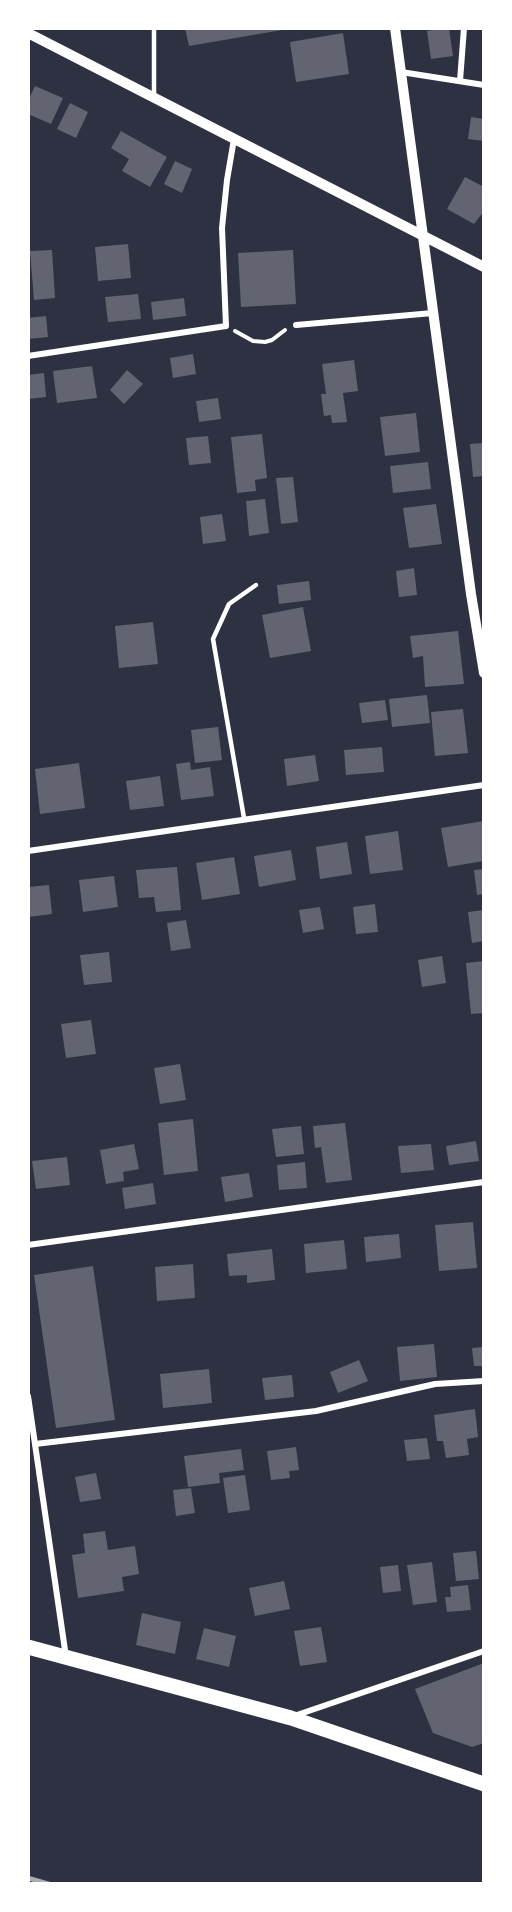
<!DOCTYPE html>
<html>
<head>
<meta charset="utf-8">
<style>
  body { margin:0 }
  #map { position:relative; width:512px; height:1912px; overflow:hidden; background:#2d3142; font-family:"DejaVu Sans",sans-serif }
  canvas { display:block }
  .frame { position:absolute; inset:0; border:30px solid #fff; pointer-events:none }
</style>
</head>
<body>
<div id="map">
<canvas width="512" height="1912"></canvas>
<div class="frame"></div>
</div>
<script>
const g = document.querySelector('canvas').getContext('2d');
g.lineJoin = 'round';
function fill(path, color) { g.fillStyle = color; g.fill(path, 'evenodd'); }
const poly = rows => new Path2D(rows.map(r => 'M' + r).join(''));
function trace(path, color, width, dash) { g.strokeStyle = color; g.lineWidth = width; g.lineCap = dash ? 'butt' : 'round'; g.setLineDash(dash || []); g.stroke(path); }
fill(poly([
  [185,28,282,28,282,30,189,46],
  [441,28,449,28,453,56,431,59,427,31],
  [343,33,349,74,296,82,290,42],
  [35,86,63,98,51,124,28,114,28,101],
  [70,103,88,112,76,138,57,129],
  [471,117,484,119,484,141,468,139],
  [121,131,167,157,150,187,122,171,129,159,111,148],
  [175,161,192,169,182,193,164,184],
  [465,177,484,187,484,211,474,224,447,209],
  [128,244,131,278,98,281,95,247],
  [52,250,55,298,34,300,30,251],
  [293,250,296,304,241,307,238,253],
  [138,294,141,319,108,322,105,297],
  [184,298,186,316,153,320,151,302],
  [46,316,48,337,28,339,28,318],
  [193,354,196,374,173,378,170,358],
  [354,360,358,391,343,393,347,422,332,423,331,415,324,416,321,394,326,394,322,364],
  [92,366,97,398,57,403,53,371],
  [127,370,143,384,124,404,110,390],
  [44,373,46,397,28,399,28,375],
  [218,398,221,419,199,422,196,401],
  [416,413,420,452,385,456,380,417],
  [262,434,267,478,255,480,256,491,237,493,231,437],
  [208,436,211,463,189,465,186,438],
  [484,443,484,476,473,477,470,444],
  [428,462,431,489,393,493,390,466],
  [293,477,298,522,281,524,276,478],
  [265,499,269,533,249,536,246,501],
  [436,504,442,544,409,548,403,508],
  [222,514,226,541,203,544,200,517],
  [414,568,417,595,399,597,396,571],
  [309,581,311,600,279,604,277,585],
  [303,607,311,651,270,658,262,615],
  [153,622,158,664,119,668,115,626],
  [458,631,464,684,425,687,423,656,413,658,410,636],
  [427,695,430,723,392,727,389,699],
  [385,700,388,720,362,723,359,703],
  [463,709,468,753,435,756,431,712],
  [218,727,222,760,195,763,191,730],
  [382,747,384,772,346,775,344,750],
  [315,755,319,781,287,786,284,759],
  [190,762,191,770,210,767,214,796,181,800,176,764],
  [79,763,85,808,40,814,35,769],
  [160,776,164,806,130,810,126,781],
  [484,821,484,861,448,867,441,828],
  [398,831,403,870,370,874,365,836],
  [347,842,352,874,320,879,316,847],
  [291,850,296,880,259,887,254,856],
  [234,857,240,894,202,900,196,863],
  [177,867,181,910,156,912,154,897,139,898,136,870],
  [484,869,484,894,477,895,474,870],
  [114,876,118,907,83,912,79,880],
  [49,885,52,914,28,917,28,887],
  [375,904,378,932,356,934,353,907],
  [320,907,324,929,303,933,299,910],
  [484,910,484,941,472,943,468,912],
  [186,920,191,948,171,951,167,923],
  [109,952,112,982,84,985,80,955],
  [442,956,446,983,422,987,418,960],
  [484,961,484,1013,471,1014,466,963],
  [91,1020,96,1054,66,1058,61,1024],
  [180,1064,186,1100,160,1104,154,1068],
  [193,1119,198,1171,164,1175,158,1123],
  [345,1123,352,1180,326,1183,321,1147,315,1148,313,1126],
  [301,1126,304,1154,276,1157,272,1129],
  [476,1141,479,1161,449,1165,446,1146],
  [134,1144,139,1169,123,1172,124,1181,106,1184,100,1150],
  [431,1144,434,1170,401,1173,398,1146],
  [67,1157,70,1185,36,1189,32,1161],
  [305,1162,307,1188,279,1190,277,1165],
  [249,1173,253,1197,225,1202,221,1177],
  [153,1183,156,1204,125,1209,122,1188],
  [473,1222,477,1268,439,1271,435,1225],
  [399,1234,401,1258,366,1262,364,1237],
  [344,1240,347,1269,306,1273,304,1244],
  [272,1249,275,1280,247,1283,247,1275,229,1276,227,1254],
  [193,1264,195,1298,157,1301,155,1267],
  [93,1266,115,1420,56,1428,34,1275],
  [434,1344,437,1377,400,1381,397,1347],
  [484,1347,484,1366,474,1366,472,1348],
  [359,1360,368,1381,338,1393,330,1372],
  [209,1369,212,1403,163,1408,160,1374],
  [292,1375,294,1397,265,1400,262,1378],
  [475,1409,478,1437,467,1439,469,1455,446,1458,443,1441,437,1441,434,1415],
  [427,1438,430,1459,407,1461,404,1440],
  [296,1447,299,1470,289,1471,290,1478,271,1480,267,1451],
  [241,1449,244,1470,219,1473,220,1483,188,1487,184,1456],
  [96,1473,101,1499,80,1502,75,1477],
  [245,1475,250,1510,228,1513,223,1478],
  [191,1488,195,1513,176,1516,173,1490],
  [105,1531,108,1550,135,1546,139,1574,122,1577,124,1591,78,1598,72,1555,85,1553,83,1534],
  [476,1551,479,1579,456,1581,453,1553],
  [432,1562,437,1602,413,1605,407,1565],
  [398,1565,401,1591,383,1593,380,1567],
  [284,1581,290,1609,255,1616,249,1588],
  [468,1585,471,1610,447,1612,445,1597,451,1597,450,1587],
  [142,1613,181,1622,175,1654,136,1645],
  [321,1627,327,1662,300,1666,294,1631],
  [204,1628,236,1636,229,1667,196,1659],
  [484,1663,484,1743,472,1747,433,1733,415,1689]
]), '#626471');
trace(poly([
  [235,331,253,341,265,342,272,340,285,330]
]), '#fff', 4);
trace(poly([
  [154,28,154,98],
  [244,818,213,639,229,604,256,585]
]), '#fff', 4.5);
trace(poly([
  [401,72,484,85],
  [460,81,464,28],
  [296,325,433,313],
  [28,356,226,326,222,228,227,180,234,139],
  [28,851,484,785],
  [28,1245,484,1182],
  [28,1396,66,1657],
  [35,1444,316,1411,435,1384,484,1381],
  [294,1716,484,1651]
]), '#fff', 6);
trace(poly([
  [395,28,471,594,484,673],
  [28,33,484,267]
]), '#fff', 10);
trace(poly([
  [28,1647,291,1718,484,1784]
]), '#fff', 15);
trace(poly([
  [28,1878,49,1884]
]), '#abadb3', 4.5);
</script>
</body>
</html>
